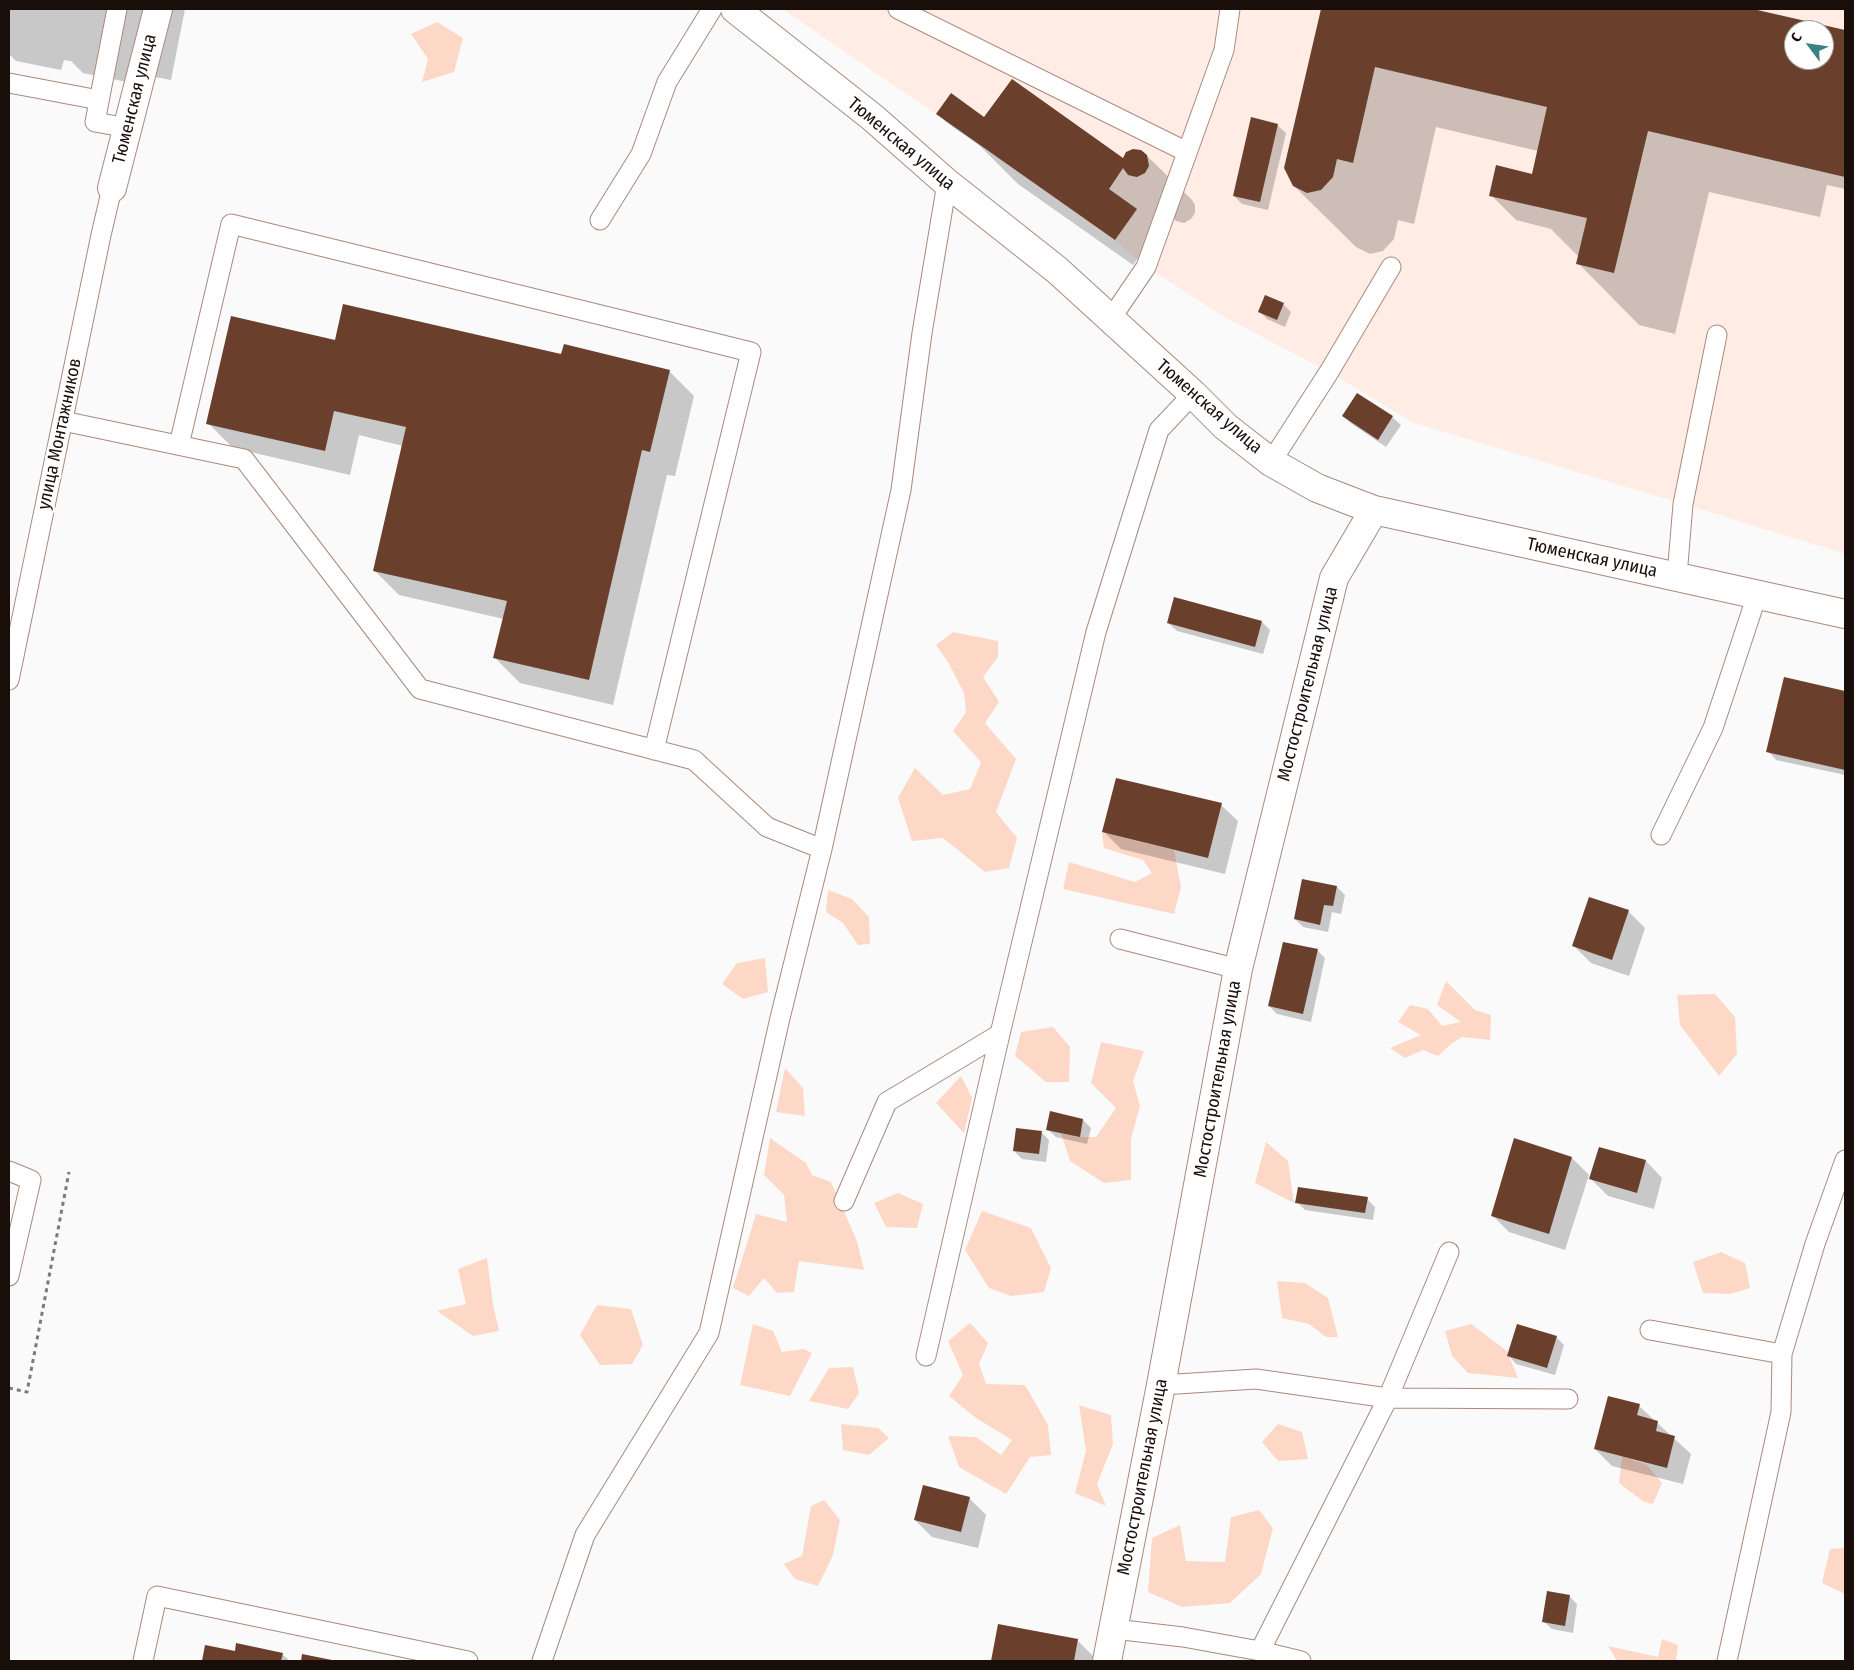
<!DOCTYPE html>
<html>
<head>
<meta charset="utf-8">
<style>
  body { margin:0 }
  #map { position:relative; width:1854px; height:1670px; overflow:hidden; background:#fafafa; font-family:"Fira Sans Condensed",sans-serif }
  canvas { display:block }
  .frame { position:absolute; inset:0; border:10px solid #190e09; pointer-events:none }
  .north { position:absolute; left:1784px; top:20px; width:50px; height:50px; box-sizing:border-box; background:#fff; border:1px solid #a39f9d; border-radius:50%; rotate:301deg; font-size:14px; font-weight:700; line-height:20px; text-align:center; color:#190e09 }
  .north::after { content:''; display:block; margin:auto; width:18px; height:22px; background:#3a8282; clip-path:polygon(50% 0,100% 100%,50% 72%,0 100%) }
</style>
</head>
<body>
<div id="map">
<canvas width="1854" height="1670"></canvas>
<div class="frame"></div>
<div class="north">С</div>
</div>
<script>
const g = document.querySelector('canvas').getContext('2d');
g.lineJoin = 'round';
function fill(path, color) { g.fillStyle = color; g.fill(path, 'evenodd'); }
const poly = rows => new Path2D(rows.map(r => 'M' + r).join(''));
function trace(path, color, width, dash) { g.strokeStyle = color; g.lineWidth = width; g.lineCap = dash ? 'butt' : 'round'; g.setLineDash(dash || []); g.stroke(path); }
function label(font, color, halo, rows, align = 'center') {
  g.font = font + ' "Fira Sans Condensed",sans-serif'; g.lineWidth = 5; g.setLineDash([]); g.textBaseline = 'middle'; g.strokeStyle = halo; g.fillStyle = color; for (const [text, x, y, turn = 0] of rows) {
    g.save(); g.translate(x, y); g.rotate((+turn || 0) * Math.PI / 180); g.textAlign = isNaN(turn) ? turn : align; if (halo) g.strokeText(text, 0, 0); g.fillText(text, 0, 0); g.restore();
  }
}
fill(poly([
  [782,9,1845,9,1845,554,1683,504,1414,423,1329,372,1226,318,1146,267,1115,240,1086,220,936,114],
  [1794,30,1824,30,1824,60,1794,60]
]), '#ffede5');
fill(poly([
  [437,22,463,38,454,72,422,82,428,59,411,34],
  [953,632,998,641,998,657,983,677,999,702,985,723,1016,759,996,812,1017,838,1009,868,985,872,943,838,912,841,898,798,915,768,943,795,970,789,981,762,953,731,966,712,964,693,948,662,936,645],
  [1102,832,1174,850,1181,887,1174,914,1063,889,1069,862,1135,882,1152,873,1143,860,1104,848],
  [828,890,852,899,869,917,870,944,858,945,843,923,826,912],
  [765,958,768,992,743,999,722,984,737,963],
  [1446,981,1475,1010,1491,1015,1490,1040,1462,1037,1451,1044,1438,1056,1423,1050,1405,1058,1390,1048,1421,1035,1398,1022,1410,1005,1428,1009,1442,1026,1461,1022,1437,1005],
  [1715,994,1735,1017,1737,1054,1719,1076,1680,1025,1677,995],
  [1053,1027,1070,1047,1069,1082,1046,1082,1015,1056,1021,1032],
  [1101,1042,1144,1051,1133,1081,1140,1106,1131,1139,1131,1180,1104,1183,1070,1161,1061,1133,1080,1137,1096,1137,1116,1108,1091,1083],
  [785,1068,803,1088,805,1116,776,1112],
  [961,1076,972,1098,964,1133,936,1103],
  [770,1138,806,1163,812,1175,831,1182,857,1241,864,1270,799,1261,794,1292,777,1293,764,1278,749,1296,733,1288,756,1214,787,1222,784,1195,764,1175],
  [1266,1142,1288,1161,1294,1203,1255,1183],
  [898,1193,923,1204,917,1228,886,1227,874,1203],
  [982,1211,1031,1228,1051,1268,1044,1292,1011,1296,989,1288,965,1250],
  [1721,1252,1745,1263,1750,1288,1730,1294,1703,1293,1693,1262],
  [487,1258,493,1304,499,1331,473,1336,437,1311,466,1304,458,1269],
  [1277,1281,1305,1283,1328,1298,1338,1337,1326,1337,1309,1324,1282,1318],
  [597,1305,631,1309,643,1345,632,1364,600,1365,580,1335],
  [970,1323,988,1343,979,1364,986,1384,1025,1385,1048,1425,1051,1455,1030,1457,1006,1494,959,1467,948,1436,976,1437,1001,1455,1012,1440,976,1418,949,1396,963,1375,948,1341],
  [753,1324,773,1331,782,1352,804,1349,812,1353,790,1396,740,1385],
  [1471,1324,1507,1351,1518,1378,1468,1373,1452,1356,1445,1331],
  [853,1367,859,1393,848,1409,809,1401,829,1368],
  [1079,1405,1111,1415,1113,1444,1097,1484,1106,1506,1075,1493,1086,1451],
  [841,1424,878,1428,889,1438,869,1455,843,1450],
  [1278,1424,1302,1432,1308,1459,1278,1461,1262,1442],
  [1622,1456,1647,1465,1662,1483,1653,1504,1644,1502,1619,1483],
  [824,1500,840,1520,833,1555,818,1586,795,1579,784,1564,802,1556,811,1506],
  [1259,1510,1273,1528,1261,1574,1230,1603,1182,1607,1148,1592,1152,1538,1180,1525,1186,1561,1225,1562,1231,1517],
  [1845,1548,1845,1594,1822,1583,1830,1549],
  [1662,1639,1678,1645,1676,1661,1617,1661,1608,1646,1658,1657]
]), '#fed8c7');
fill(poly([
  [9,9,185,9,171,80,129,72,127,82,83,73,71,61,64,60,61,70,16,61,9,54],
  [1322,9,1747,9,1845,31,1845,189,1827,185,1820,217,1709,192,1675,334,1639,325,1578,263,1579,257,1551,229,1516,220,1491,195,1532,175,1538,151,1436,127,1414,224,1398,220,1394,239,1383,251,1370,254,1356,247,1294,186,1286,167],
  [1794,30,1824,30,1824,60,1794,60],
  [938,114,985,119,1123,160,1145,154,1192,200,1195,205,1195,213,1191,219,1184,223,1176,221,1170,214,1133,265,1018,184,980,146,946,122],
  [1277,125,1286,133,1268,210,1242,204,1234,196],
  [1283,304,1291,312,1285,327,1267,319,1259,311],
  [335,342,562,355,669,371,694,396,675,476,667,475,613,705,520,683,495,658,504,619,399,595,374,570,403,446,359,435,350,475,233,448,208,423],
  [1358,394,1392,417,1401,425,1386,447,1352,424,1343,416],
  [1262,622,1270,630,1263,654,1177,631,1168,623],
  [1785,678,1845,692,1845,775,1776,760,1768,751],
  [1221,805,1238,821,1225,874,1121,849,1104,832],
  [1337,887,1345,895,1341,914,1332,912,1328,932,1303,927,1295,919],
  [1628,911,1645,928,1629,976,1591,963,1574,946],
  [1317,950,1325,958,1311,1022,1277,1014,1269,1006],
  [1083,1120,1091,1128,1087,1144,1056,1137,1047,1129],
  [1041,1132,1049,1140,1046,1162,1022,1159,1014,1151],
  [1515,1140,1572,1158,1589,1175,1565,1250,1509,1232,1492,1215],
  [1646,1161,1662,1178,1654,1209,1608,1196,1591,1179],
  [1367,1199,1375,1207,1373,1220,1305,1210,1297,1202],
  [1556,1337,1564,1345,1555,1375,1516,1364,1508,1355],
  [1639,1406,1691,1454,1683,1484,1612,1466,1595,1449],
  [969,1498,986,1515,978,1548,932,1537,915,1520],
  [1569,1596,1577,1604,1573,1633,1552,1629,1543,1621],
  [1000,1626,1077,1640,1094,1657,1093,1661,993,1661],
  [206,1646,235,1652,282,1654,290,1661,203,1661]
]), '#0003');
fill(poly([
  [1321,9,1753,9,1845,30,1845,177,1648,131,1614,273,1576,264,1587,218,1489,196,1496,165,1532,174,1547,107,1375,67,1353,163,1337,159,1333,177,1321,190,1307,193,1293,186,1284,168],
  [1794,30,1824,30,1824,60,1794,60],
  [1012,79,1123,158,1126,152,1133,149,1141,150,1147,155,1149,166,1145,173,1137,177,1132,176,1128,175,1123,168,1109,189,1137,209,1115,240,936,114,951,93,984,117],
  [1251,117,1278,124,1260,202,1233,196],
  [1265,295,1284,303,1277,320,1258,312],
  [343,304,561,354,564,344,670,370,650,452,642,450,589,680,493,658,507,601,373,571,406,427,334,411,325,451,206,424,231,316,335,340],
  [1357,393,1393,416,1378,440,1342,416],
  [1174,597,1262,621,1255,647,1167,623],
  [1784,677,1845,691,1845,770,1766,752],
  [1116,778,1222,803,1208,858,1102,832],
  [1302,879,1337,886,1333,906,1324,905,1320,925,1294,919],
  [1589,897,1629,910,1612,960,1572,946],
  [1283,942,1318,949,1303,1014,1268,1006],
  [1050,1111,1083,1119,1080,1137,1046,1130],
  [1016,1128,1042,1131,1039,1154,1013,1151],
  [1514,1138,1572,1157,1549,1234,1491,1216],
  [1599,1147,1646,1160,1637,1193,1589,1179],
  [1298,1187,1368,1197,1365,1213,1295,1203],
  [1517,1324,1557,1336,1547,1368,1507,1356],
  [1608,1396,1640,1404,1637,1415,1658,1421,1656,1431,1675,1436,1667,1468,1594,1449],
  [923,1485,970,1497,961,1532,914,1520],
  [1547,1591,1570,1595,1565,1626,1542,1622],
  [998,1624,1078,1639,1074,1661,991,1661],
  [236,1643,283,1653,281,1661,202,1661,205,1645,235,1651],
  [302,1654,332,1660,332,1661,301,1661]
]), '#6a3f2c');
const lane = poly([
  [117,9,95,122,128,128],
  [898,9,1187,152],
  [9,83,99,100],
  [600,220,641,154,667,82,712,9],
  [1110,320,1146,267,1224,50,1230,9],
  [63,421,244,459,420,689,694,760,767,827,822,849],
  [179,445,231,224,751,352,654,750],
  [1271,462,1329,372,1391,267],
  [1677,576,1683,504,1717,335],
  [9,680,101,235,112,188],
  [1661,835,1713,728,1757,595],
  [1120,939,1238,969],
  [9,1171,31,1180,9,1276],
  [844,1201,887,1102,1000,1034],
  [1650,1330,1782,1354],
  [926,1356,1000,1034,1096,632,1159,430,1193,394],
  [1161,1385,1256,1379,1388,1398,1568,1399],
  [1114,1629,1183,1637,1260,1651,1301,1661],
  [1260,1651,1388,1398,1449,1252],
  [143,1661,157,1596,468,1661],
  [542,1661,585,1535,709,1333,780,1018,822,849,901,490,922,333,947,183],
  [1727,1661,1781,1412,1782,1354,1815,1244,1845,1160]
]);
const street = poly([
  [735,9,872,117,947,183,1057,270,1193,394,1226,427,1271,462,1317,488,1374,510,1845,614],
  [112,188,158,9],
  [1107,1661,1161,1385,1238,969,1334,578,1374,510]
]);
trace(lane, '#aa8a7c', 21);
trace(street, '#aa8a7c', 30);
trace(poly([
  [9,1388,27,1392,69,1172]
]), '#7f7976', 3, [4, 4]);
trace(lane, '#fff', 19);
trace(street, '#fff', 28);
label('18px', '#190e09', '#fff', [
  ["Тюменская улица",135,99,-76],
  ["Тюменская улица",901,144,40],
  ["Тюменская улица",1209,407,41],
  ["улица Монтажников",60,434,-78],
  ["Тюменская улица",1592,558,12],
  ["Мостостроительная улица",1308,684,-76],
  ["Мостостроительная улица",1218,1079,-80],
  ["Мостостроительная улица",1143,1477,-79]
]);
</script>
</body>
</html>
